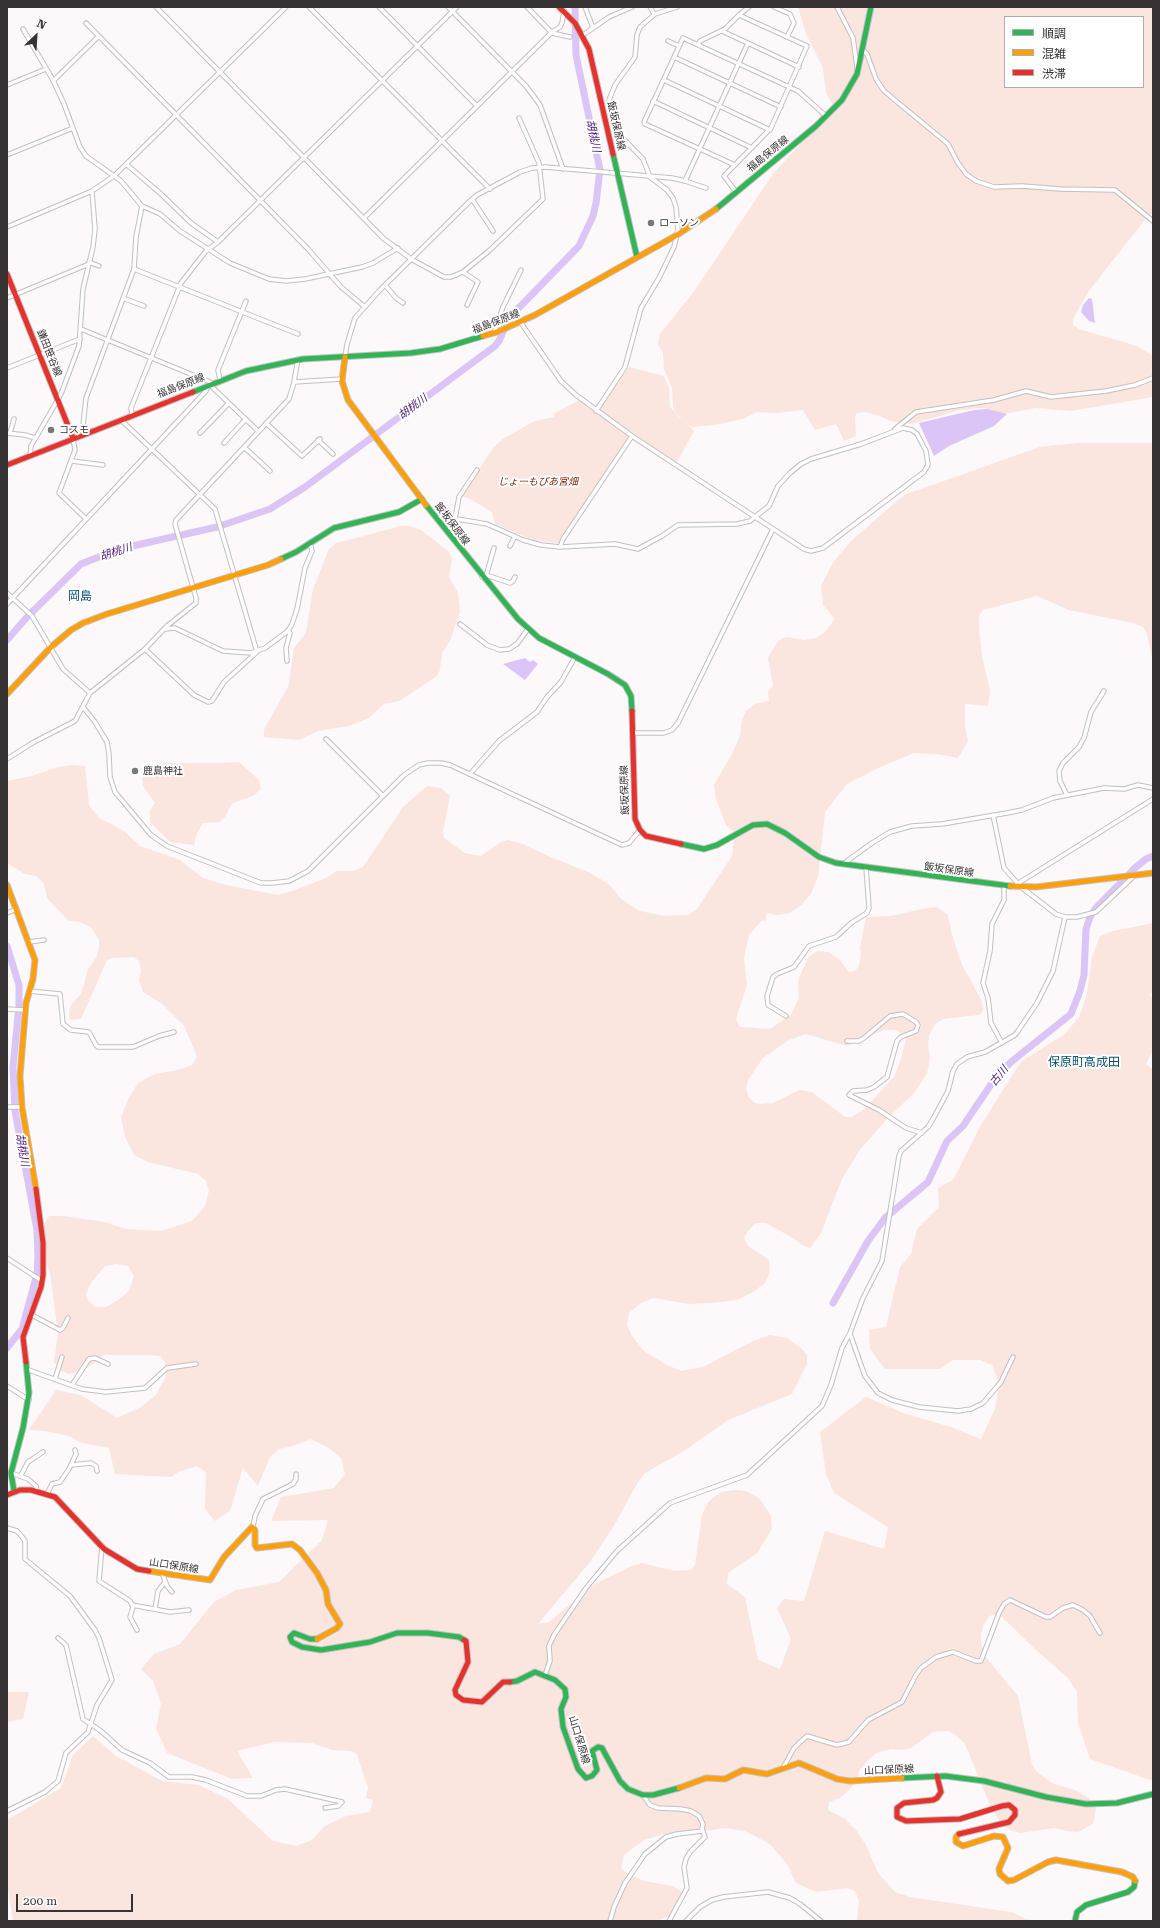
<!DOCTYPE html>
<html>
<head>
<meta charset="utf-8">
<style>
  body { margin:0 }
  #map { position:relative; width:1160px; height:1928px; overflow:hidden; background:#fdf8fa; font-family:"Roboto Serif","Noto Sans JP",serif }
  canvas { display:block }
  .frame { position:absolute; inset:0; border:8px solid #373234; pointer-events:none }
  .legend { position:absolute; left:1004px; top:16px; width:140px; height:72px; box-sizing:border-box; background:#fff; border:1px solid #afadae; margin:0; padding:5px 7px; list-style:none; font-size:12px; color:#373234 }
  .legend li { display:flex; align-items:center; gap:8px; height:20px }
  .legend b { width:20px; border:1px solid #afadae }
  .north { position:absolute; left:16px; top:16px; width:40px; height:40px; -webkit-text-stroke:3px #fff; paint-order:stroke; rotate:25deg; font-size:11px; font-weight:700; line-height:16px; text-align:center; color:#373234 }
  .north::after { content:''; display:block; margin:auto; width:14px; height:18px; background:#373234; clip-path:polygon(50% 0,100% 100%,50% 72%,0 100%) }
  .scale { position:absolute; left:16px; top:1894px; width:117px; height:18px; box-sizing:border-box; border:2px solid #373234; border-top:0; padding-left:5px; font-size:12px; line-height:14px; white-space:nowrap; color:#373234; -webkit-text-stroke:3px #fff; paint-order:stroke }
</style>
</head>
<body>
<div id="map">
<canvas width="1160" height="1928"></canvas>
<div class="frame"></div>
<ul class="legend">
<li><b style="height:5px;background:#30b455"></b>順調</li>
<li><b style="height:5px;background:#ff9f0a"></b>混雑</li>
<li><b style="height:5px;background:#e5322d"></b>渋滞</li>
</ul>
<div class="north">N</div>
<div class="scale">200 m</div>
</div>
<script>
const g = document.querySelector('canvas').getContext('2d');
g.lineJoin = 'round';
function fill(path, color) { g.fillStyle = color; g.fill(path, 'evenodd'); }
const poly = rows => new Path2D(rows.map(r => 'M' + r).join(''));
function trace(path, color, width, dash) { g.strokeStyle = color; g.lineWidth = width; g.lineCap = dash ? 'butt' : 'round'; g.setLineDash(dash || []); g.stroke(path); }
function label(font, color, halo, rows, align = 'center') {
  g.font = font + ' "Roboto Serif","Noto Sans JP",serif'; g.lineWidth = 4; g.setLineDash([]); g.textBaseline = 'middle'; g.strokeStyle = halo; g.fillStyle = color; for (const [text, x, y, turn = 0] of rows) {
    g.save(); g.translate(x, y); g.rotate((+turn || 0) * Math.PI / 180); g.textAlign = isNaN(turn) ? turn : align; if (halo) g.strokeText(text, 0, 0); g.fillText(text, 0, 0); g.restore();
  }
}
fill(poly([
  [798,7,1153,7,1153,213,1148,216,1088,292,1073,319,1073,325,1079,329,1137,346,1153,356,1153,397,1071,411,1035,408,999,415,990,409,980,408,960,410,911,424,890,421,880,416,865,412,857,413,855,416,856,436,844,441,836,424,815,430,803,410,776,413,757,412,743,419,715,425,691,427,678,416,673,407,672,388,664,369,663,353,658,344,660,334,695,290,773,174,834,107,826,93,823,68,806,34],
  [1005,17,1143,17,1143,87,1005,87],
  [629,367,664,376,669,388,670,407,694,431,674,467,632,440,563,544,533,540,495,524,492,512,470,499,462,496,493,448,504,438,535,421,554,417,555,413,576,402,581,397,597,408,614,388],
  [1077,443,1153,443,1153,663,1147,634,1143,627,1133,623,1069,610,1037,596,983,610,979,616,979,628,982,656,990,690,988,706,965,704,965,726,968,741,958,758,937,754,914,753,878,768,847,784,825,812,818,877,811,894,801,905,790,913,777,915,767,913,765,921,762,920,749,935,744,958,747,985,736,1019,740,1027,770,1029,791,1015,799,998,798,982,801,973,808,958,817,951,828,952,840,960,849,972,855,971,859,966,861,955,860,948,866,917,891,916,922,909,937,907,948,915,953,938,962,965,982,1001,983,1011,979,1015,943,1019,935,1024,929,1036,928,1046,930,1058,927,1074,913,1094,887,1119,859,1151,842,1179,821,1233,810,1248,802,1245,793,1238,766,1223,756,1223,748,1231,744,1238,748,1246,769,1260,770,1273,765,1283,753,1292,737,1300,711,1303,689,1304,653,1298,641,1303,629,1313,627,1325,632,1336,644,1351,667,1365,681,1371,703,1367,753,1341,770,1335,787,1338,800,1347,807,1355,807,1364,792,1394,728,1420,684,1451,645,1473,638,1482,615,1524,590,1562,538,1624,549,1622,595,1584,630,1567,642,1563,675,1571,691,1570,695,1565,702,1515,708,1502,721,1492,734,1490,746,1491,760,1499,771,1516,772,1529,757,1553,728,1573,727,1584,745,1597,758,1660,780,1669,791,1639,777,1608,784,1599,804,1601,825,1531,884,1549,888,1527,834,1493,826,1474,820,1432,866,1397,906,1414,951,1427,981,1439,995,1409,999,1383,992,1365,980,1360,953,1360,939,1369,885,1369,870,1349,869,1330,886,1327,900,1267,911,1254,917,1229,939,1207,938,1188,953,1180,981,1125,1013,1074,1022,1061,1065,1034,1079,1017,1087,994,1092,957,1100,936,1113,931,1153,923,1153,991,1149,996,1153,998,1153,1049,1146,1064,1153,1070,1153,1781,1090,1759,1078,1723,1077,1692,1068,1678,1036,1650,1002,1617,997,1614,989,1616,984,1624,981,1634,981,1644,985,1656,1018,1696,1032,1764,1036,1771,1052,1783,1077,1791,1089,1798,1096,1808,1093,1824,1078,1832,1067,1831,1054,1828,1020,1833,1010,1830,1000,1822,990,1805,965,1744,956,1735,948,1731,933,1732,911,1748,903,1750,891,1749,876,1753,867,1761,859,1771,857,1781,848,1791,840,1798,829,1802,828,1810,845,1819,857,1831,866,1845,878,1873,895,1892,910,1897,1011,1912,1032,1921,857,1921,859,1901,855,1891,847,1888,817,1892,807,1888,796,1883,787,1864,770,1844,745,1831,724,1828,700,1832,668,1833,644,1840,624,1855,621,1868,628,1874,644,1881,672,1886,680,1890,684,1894,680,1906,669,1916,657,1921,13,1921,8,1890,7,1820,61,1788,73,1755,93,1736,116,1756,162,1781,199,1785,228,1799,273,1841,296,1846,312,1840,325,1826,346,1816,370,1812,373,1800,366,1798,368,1788,357,1754,351,1751,332,1750,312,1743,274,1742,237,1751,253,1778,232,1779,167,1753,156,1728,161,1704,153,1681,141,1669,154,1654,180,1644,214,1602,236,1590,279,1582,322,1540,328,1520,271,1521,281,1497,334,1488,345,1474,341,1458,329,1448,311,1439,293,1446,279,1449,270,1457,258,1486,243,1468,230,1511,215,1521,205,1509,206,1472,197,1466,178,1472,171,1477,115,1474,109,1448,82,1443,69,1436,45,1431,29,1430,56,1390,81,1395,117,1418,141,1407,156,1395,166,1376,165,1362,160,1356,146,1355,105,1355,83,1371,69,1374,61,1371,54,1362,58,1333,50,1273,38,1237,49,1216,63,1216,105,1222,126,1229,162,1231,192,1221,205,1206,209,1191,206,1181,198,1174,148,1162,134,1155,125,1137,121,1117,128,1099,138,1083,155,1074,178,1070,192,1065,197,1057,194,1049,184,1026,161,1003,143,992,139,980,141,971,139,961,134,957,112,958,107,960,81,1019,70,1020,69,1014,71,1005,80,995,84,985,87,971,96,958,99,949,99,940,91,927,80,922,69,921,63,915,47,898,44,884,36,876,25,874,7,863,7,781,32,776,58,767,73,765,85,766,89,805,99,818,124,831,140,846,180,860,203,878,226,885,278,895,292,891,326,878,337,871,353,871,363,867,403,807,427,786,441,788,450,796,443,831,444,838,465,853,481,856,501,842,508,840,523,844,548,856,588,872,609,884,621,899,640,911,665,916,688,915,697,909,732,856,735,833,726,825,716,799,714,785,732,754,740,736,742,720,746,711,755,704,769,701,768,692,773,686,768,658,778,641,786,637,804,640,816,638,824,633,835,619,823,605,821,586,834,561,851,541,904,495,1040,447],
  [884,1030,895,1030,904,1034,906,1039,900,1062,894,1077,862,1111,851,1117,845,1117,812,1092,806,1091,799,1090,773,1103,761,1104,755,1103,749,1098,746,1089,748,1080,763,1058,789,1040,806,1034,847,1046],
  [116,1264,128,1266,134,1276,129,1291,118,1300,106,1307,95,1307,87,1299,86,1294,91,1283,105,1266],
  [401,526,410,526,421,530,448,551,452,558,449,577,458,593,460,612,450,641,442,653,440,670,437,676,399,701,384,704,369,718,349,726,318,731,299,740,264,737,264,730,267,724,288,687,294,648,306,633,313,589,329,549,337,543],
  [239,762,259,780,261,789,253,796,232,803,225,817,220,822,203,823,197,833,194,845,170,842,150,822,150,810,155,803,143,786,142,774,146,767,157,763,219,763],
  [7,1692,29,1692,23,1719,7,1722]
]), '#fbe5df');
fill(poly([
  [1089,298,1092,299,1095,323,1089,321,1081,312,1083,305],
  [988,409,1007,414,994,426,949,446,934,456,919,423,974,410],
  [525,658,530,662,533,660,538,664,525,680,503,664]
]), '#dbc5f6');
trace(poly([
  [7,640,28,616,81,564,119,549,217,527,270,509,305,487,495,346,499,341,509,318,579,246,593,216,596,203,600,170,576,55,575,7],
  [7,946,19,985,19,1006,13,1067,15,1111,37,1230,38,1258,37,1274,22,1329,7,1348],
  [833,1303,868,1241,885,1218,928,1182,947,1141,963,1126,996,1077,1011,1062,1071,1014,1080,991,1084,975,1086,929,1090,917,1095,909,1135,868,1146,859,1153,856]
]), '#dbc5f6', 7);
const street = poly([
  [309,7,490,189],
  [379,7,477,106],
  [448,7,526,86,540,105,563,169],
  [527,7,552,33,570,37],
  [585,7,593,28],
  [650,7,654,14],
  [774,7,790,14,794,23,787,37],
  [837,7,853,38,857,67],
  [157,8,383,238,411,259,444,277,451,277,463,272,490,250,543,199,539,163,519,118],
  [739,15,749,7],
  [86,23,308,249,341,287,365,307],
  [23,29,53,80,64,104,80,147,86,156,121,181,142,206,160,214,180,231,230,263,269,279,286,281,305,279,362,267,373,263,398,248],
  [722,31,799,67],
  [583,35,609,17,632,7],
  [668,41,679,46],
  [698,45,798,91,826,116],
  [863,50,867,54,876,79,884,91,948,144,958,163,966,174,976,181,994,187,1022,186,1060,189,1115,190,1153,221],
  [674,57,781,107],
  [664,80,770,130],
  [53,81,99,36],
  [7,85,46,69],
  [653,101,752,148],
  [7,155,73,128],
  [126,164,161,194,191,223,218,242],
  [735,165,645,124,644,122,683,38,698,45,700,41,725,29,739,15,807,46,771,128,724,176,736,192],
  [685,181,706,188],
  [472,199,493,231],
  [364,218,552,32,560,27,562,23,564,11],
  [7,227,92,191,114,176,286,7],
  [89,262,99,266],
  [134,269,298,334],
  [463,272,478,282,467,305],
  [385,285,396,298,403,303],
  [7,298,89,264],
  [123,298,144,306],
  [81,329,210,382,212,384],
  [494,333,503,307,521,270],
  [345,357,347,344,355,318,379,291,469,202,477,195,520,172,532,168,546,167,672,178,685,181,748,43],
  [7,368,80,339],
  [220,381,218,370,246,301],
  [294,382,298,359],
  [210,385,258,431],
  [596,411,625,367,641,308,659,278,674,247,678,230,676,207,673,198,667,190,650,177,643,159,614,129,609,100,615,85,635,57,637,35,640,27,655,14,677,7],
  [132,415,131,408,181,283,206,251,218,242,457,7],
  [121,420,215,509,257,652,224,682,212,701,208,702,194,695,145,649],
  [266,423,302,456,320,439],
  [895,429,916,412,994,400,1026,391,1051,397,1106,391,1135,385,1153,378],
  [7,433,25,435,35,438],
  [10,433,14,419],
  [200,433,229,403],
  [82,435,86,398,134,269,136,237,142,206],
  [73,438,75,450,59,493,86,519],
  [318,440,333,454],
  [224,443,246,419],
  [244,447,270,471],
  [30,456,31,446,61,394,79,346,83,289,93,247,95,229,92,191],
  [72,461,103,465],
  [436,518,445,517,487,524,523,540,541,545,560,547,615,544,638,549,662,536,678,525,737,524,750,521,755,517,804,549,811,551,823,548,924,472,928,465,926,451,917,434,912,430,903,428,861,444,811,459,801,464,790,473,778,486,769,506,755,517,632,436,576,395,561,381,521,323],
  [455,519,459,497,477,470],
  [510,546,515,536],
  [560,547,563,539,632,436],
  [486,576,494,548],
  [482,577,486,575,510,583,513,581,515,577],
  [7,593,32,616,63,669,90,693],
  [7,604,206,391,208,386],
  [460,624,487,645,500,650,509,649,517,644,528,629],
  [165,629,175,628,223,651,251,653,265,648,288,631,292,624,297,609,305,568,312,551,310,543],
  [287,661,286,648,290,633,288,630],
  [83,707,95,722,107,742,109,754,110,777,115,792,151,835,167,846,261,883,272,883,289,881,308,871,404,775,419,765,428,763,441,763,450,765,622,845,629,843,640,830],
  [633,733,664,733,672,730,678,723,773,529],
  [326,739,383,796],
  [7,759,34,742,75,721,90,693,145,649,167,626,196,603,196,598,175,524,176,520,289,399,294,382,342,379],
  [470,774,499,741,537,712,547,697,561,682,575,657],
  [1067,795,1060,781,1059,771,1063,763,1079,747,1084,738,1091,712,1104,691],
  [993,815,1004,868,1021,887,1056,914,1065,917,1077,917,1096,912,1132,878,1132,875],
  [843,864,872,843,890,832,912,826,942,824,1007,813,1022,810,1053,798,1104,788,1124,789,1138,785,1153,788],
  [1017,884,1153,799],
  [7,913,17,909],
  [29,942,44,940],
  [29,991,60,994,63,1024,71,1030,89,1032,96,1045,98,1047,133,1047,159,1036,174,1032],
  [7,1009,25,1010],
  [786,1016,768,1005,767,996,773,977,777,974,794,967,809,946,836,937,851,923,867,913,869,908,866,867],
  [847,1041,859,1041,864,1038,890,1016,903,1014,916,1022,918,1025,916,1031,901,1037,897,1041,887,1077,874,1087,867,1090,853,1091,849,1095,879,1110,906,1128,922,1133],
  [1002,1043,991,1023,988,998,983,983,990,951,992,924,1004,900,1004,886],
  [7,1107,22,1107],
  [7,1258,42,1281],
  [30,1314,60,1330,63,1328,68,1318],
  [850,1334,865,1376,878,1393,892,1400,919,1407,958,1411,971,1409,983,1403,1001,1382,1013,1357],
  [26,1369,82,1389,106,1392,145,1388,167,1368,196,1364],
  [55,1379,62,1357],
  [72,1385,89,1359,95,1358,108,1364],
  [7,1386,29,1400],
  [71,1465,91,1463,96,1466,97,1471],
  [11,1473,28,1479,36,1486,37,1491],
  [21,1475,28,1462,43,1452],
  [47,1494,52,1484,60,1482,69,1469,76,1454,75,1450],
  [253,1527,255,1516,263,1499,293,1484,296,1479,296,1474],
  [7,1528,17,1531,23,1538,25,1541,25,1559,70,1596,95,1630,99,1638,112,1680,97,1705,88,1732,66,1753,58,1781,45,1792,7,1811],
  [102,1546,99,1581,130,1601,133,1607,130,1617,137,1630],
  [162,1573,167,1586,172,1592],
  [132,1605,170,1612,189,1610],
  [155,1609,158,1591,165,1582],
  [58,1638,66,1645,83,1719,101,1731,122,1750,150,1763,169,1777,192,1777,206,1780,247,1796,261,1796,276,1790,285,1789,342,1802,338,1806,325,1808],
  [545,1675,550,1661,549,1646,554,1635,586,1588,617,1551,670,1503,747,1475,822,1406,831,1385,842,1348,850,1333,863,1298,882,1261,899,1156,901,1151,928,1127,933,1119,948,1091,953,1071,957,1064,967,1057,985,1052,1015,1035,1018,1031,1037,1003,1053,971,1065,917],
  [783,1768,794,1748,807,1736,837,1745,849,1742,868,1720,902,1702,916,1675,921,1668,936,1657,953,1652,976,1661,981,1661,999,1613,1004,1604,1010,1600,1046,1617,1050,1617,1063,1608,1073,1605,1083,1610,1090,1616,1100,1633],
  [643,1795,650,1805,658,1808,681,1809,691,1811,699,1816,703,1824,702,1829,705,1837,690,1852,686,1859,684,1867,687,1888,669,1921],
  [610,1921,614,1907,625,1883,645,1854,666,1837,677,1834,703,1831],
  [686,1921,700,1907,712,1900,723,1897,768,1892,790,1898,800,1904,821,1921]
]);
const fast = poly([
  [613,154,637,257],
  [716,209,816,126,842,100,857,74,871,7],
  [193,392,246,371,303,359,411,353,440,349,483,336],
  [426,505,518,619,539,638,608,674,625,685,631,696,632,711],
  [281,559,296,552,334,528,399,512,422,499],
  [681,844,704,849,717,845,753,825,767,824,785,833,819,857,836,863,1010,886],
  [14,1491,11,1473,23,1428,29,1393,26,1362],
  [317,1639,310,1639,294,1633,290,1637,292,1642,302,1647,321,1650,370,1642,397,1633,428,1633,459,1637,464,1640],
  [510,1682,517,1681,535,1672,555,1680,565,1689,566,1697,561,1709,563,1727,578,1769,586,1778,592,1776,597,1770,592,1751,598,1747,602,1748,620,1781,628,1789,643,1795,653,1795,679,1788],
  [902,1778,945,1776,984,1781,1046,1797,1086,1804,1117,1803,1153,1794],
  [1075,1921,1077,1912,1086,1905,1128,1892,1134,1887,1135,1881]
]);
const slow = poly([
  [483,336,497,332,535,315,677,235,716,209],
  [345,357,342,381,348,400,426,505],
  [7,694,51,647,71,630,83,623,107,614,268,565,281,559],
  [7,885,35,960,33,979,26,1003,20,1076,22,1107,36,1189],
  [1010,886,1036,887,1153,873],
  [149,1571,210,1580,224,1557,252,1527,255,1530,255,1545,257,1548,292,1544,300,1550,317,1573,326,1590,328,1604,340,1624,337,1628,317,1639],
  [679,1788,706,1778,725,1779,743,1770,767,1774,799,1763,837,1779,850,1781,902,1778],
  [959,1834,956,1837,956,1842,963,1846,994,1836,1003,1837,1008,1848,999,1869,1000,1874,1008,1881,1014,1880,1048,1862,1056,1860,1122,1872,1133,1877,1135,1881]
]);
const jam = poly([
  [559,7,575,23,589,49,613,154],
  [7,274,73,438],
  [7,465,193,392],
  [632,711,635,819,640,830,646,836,681,844],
  [26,1362,23,1337,41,1287,43,1275,43,1243,36,1189],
  [7,1495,20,1490,31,1490,55,1497,104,1549,137,1569,149,1571],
  [464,1640,466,1641,468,1662,455,1690,456,1695,463,1700,482,1702,503,1682,510,1682],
  [937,1776,941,1792,937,1798,933,1800,904,1803,897,1808,897,1817,906,1821,960,1819,1002,1806,1009,1805,1015,1810,1015,1815,1009,1822,959,1834]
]);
trace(street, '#c4bfc1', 5.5);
trace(fast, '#c4bfc1', 7);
trace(slow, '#c4bfc1', 7);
trace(jam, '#c4bfc1', 7);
trace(street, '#fffefe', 3.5);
trace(fast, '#30b455', 5);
trace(slow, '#ff9f0a', 5);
trace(jam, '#e5322d', 5);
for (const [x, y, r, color] of [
  [651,223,4,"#7c7779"],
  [51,430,4,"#7c7779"],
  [135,771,4,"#7c7779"]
]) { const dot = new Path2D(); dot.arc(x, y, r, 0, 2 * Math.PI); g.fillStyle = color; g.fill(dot); trace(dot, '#fff', 1.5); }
label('10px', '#373234', '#fff', [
  ["飯坂保原線",616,126,77],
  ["福島保原線",768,154,-39],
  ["福島保原線",496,322,-21],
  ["鎌田笹谷線",49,353,68],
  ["福島保原線",181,386,-21],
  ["飯坂保原線",452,524,53],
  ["飯坂保原線",625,790,-92],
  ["飯坂保原線",949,870,8],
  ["山口保原線",174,1566,9],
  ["山口保原線",579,1740,73],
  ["山口保原線",889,1770,-3]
]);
label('10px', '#373234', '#fff', [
  ["ローソン",659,223],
  ["コスモ",59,430],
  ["鹿島神社",143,771]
], 'left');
label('italic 10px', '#812c0d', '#fff', [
  ["じょーもぴあ宮畑",538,482]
]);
label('italic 11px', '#4b1678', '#fff', [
  ["胡桃川",593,136,78],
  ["胡桃川",413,407,-37],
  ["胡桃川",116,552,-18],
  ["古川",999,1076,-50],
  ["胡桃川",22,1150,80]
]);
label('12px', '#09526e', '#fff', [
  ["岡島",80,596],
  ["保原町高成田",1084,1062]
]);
</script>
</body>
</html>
